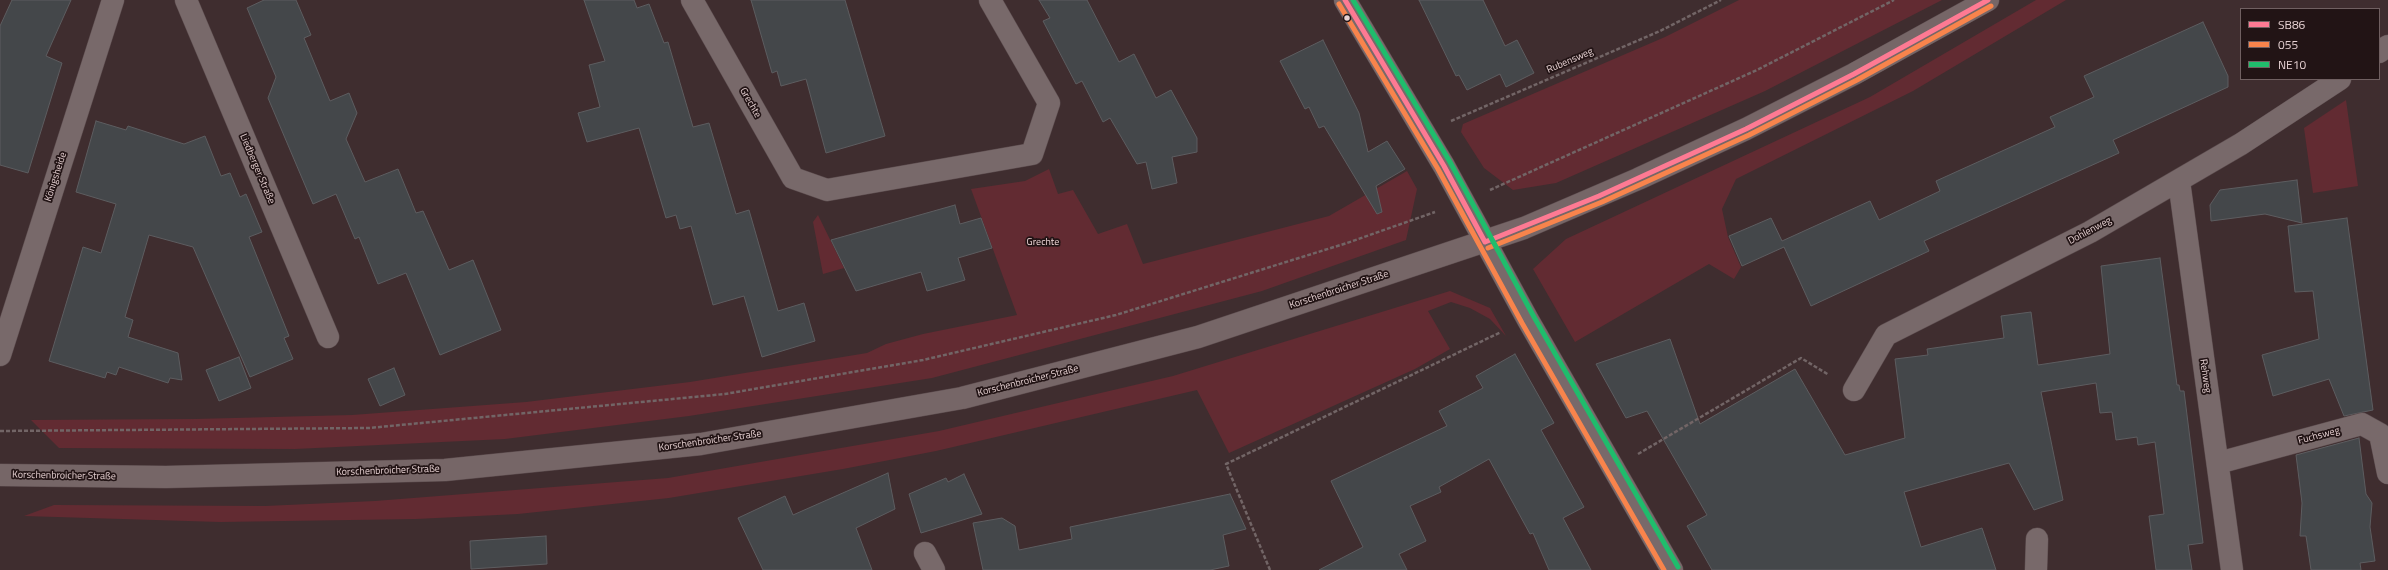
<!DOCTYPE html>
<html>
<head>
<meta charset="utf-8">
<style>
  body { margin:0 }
  #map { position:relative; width:2388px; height:570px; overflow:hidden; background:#3f2d2f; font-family:"Titillium Web",sans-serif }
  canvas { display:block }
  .legend { position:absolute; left:2240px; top:8px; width:140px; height:72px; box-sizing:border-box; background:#221415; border:1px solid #706061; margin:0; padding:5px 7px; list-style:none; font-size:12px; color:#e6d1d2 }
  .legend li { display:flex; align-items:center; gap:8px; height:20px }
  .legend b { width:20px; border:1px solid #706061 }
</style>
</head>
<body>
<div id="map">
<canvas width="2388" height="570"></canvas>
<ul class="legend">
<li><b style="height:5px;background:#fe7a93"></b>SB86</li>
<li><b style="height:5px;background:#f8844c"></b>055</li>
<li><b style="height:5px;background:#20bc6c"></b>NE10</li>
</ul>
</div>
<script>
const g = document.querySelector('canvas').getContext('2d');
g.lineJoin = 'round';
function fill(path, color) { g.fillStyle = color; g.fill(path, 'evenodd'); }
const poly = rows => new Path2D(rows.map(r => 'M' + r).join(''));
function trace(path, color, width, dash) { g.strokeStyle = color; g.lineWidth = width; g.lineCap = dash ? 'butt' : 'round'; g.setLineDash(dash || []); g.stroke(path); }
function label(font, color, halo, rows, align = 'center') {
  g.font = font + ' "Titillium Web",sans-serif'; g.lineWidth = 3.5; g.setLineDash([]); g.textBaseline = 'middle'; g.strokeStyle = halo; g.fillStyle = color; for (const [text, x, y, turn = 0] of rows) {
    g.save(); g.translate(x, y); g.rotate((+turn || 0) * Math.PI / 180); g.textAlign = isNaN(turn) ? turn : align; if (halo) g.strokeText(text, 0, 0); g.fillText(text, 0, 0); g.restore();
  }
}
fill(poly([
  [1739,0,1942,0,1765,91,1556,183,1513,190,1484,168,1461,132,1463,124,1665,37],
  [2036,0,2066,0,1913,91,1736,179,1722,209,1728,237,1741,267,1734,279,1709,264,1575,342,1533,269,1566,239,1870,97],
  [2346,100,2358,186,2313,193,2304,128],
  [1049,169,1058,194,1073,190,1098,234,1127,224,1143,264,1329,216,1407,171,1417,189,1406,240,1262,291,932,378,689,416,505,439,295,449,59,448,31,420,195,419,352,415,526,402,690,382,867,353,886,344,923,334,1017,315,971,189,1025,181],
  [818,215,844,268,823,274,813,222],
  [1450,291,1490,308,1506,336,1490,319,1470,308,1451,302,1428,311,1450,349,1415,369,1229,453,1197,390,936,451,843,469,669,498,518,514,416,519,220,522,24,516,54,505,265,506,375,501,668,478,939,431,1173,376]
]), '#622b32');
const building = poly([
  [12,0,71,0,46,56,62,63,28,173,0,165,0,26,12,0],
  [264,0,296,0,311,35,304,38,330,101,349,93,357,113,346,139,365,182,398,169,416,213,423,211,449,270,473,260,501,330,440,355,406,273,378,284,359,237,355,239,336,194,313,204,268,98,276,77,247,8,264,0],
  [584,0,634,0,637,8,649,4,664,43,668,42,693,127,709,123,736,214,749,210,778,311,804,303,815,341,762,357,744,296,713,305,691,226,680,229,676,215,666,218,639,128,587,142,578,113,600,107,589,65,605,61,584,0],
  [751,0,845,0,885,136,826,153,806,79,781,86,777,71,772,73,751,0],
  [1039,0,1087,0,1119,62,1134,54,1156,98,1171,90,1197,138,1197,152,1172,157,1177,183,1152,189,1146,162,1137,164,1110,118,1103,122,1082,81,1076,84,1043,21,1050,18,1039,0],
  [1419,0,1483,0,1505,46,1517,40,1534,73,1506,87,1500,74,1467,90,1459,75,1456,76,1419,0],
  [2203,22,2228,76,2228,87,2113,140,2119,153,1924,241,1929,251,1811,306,1784,247,1742,266,1729,236,1771,218,1782,241,1870,201,1879,220,1940,191,1936,181,2055,127,2050,117,2094,97,2084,76,2203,22],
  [1323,40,1359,113,1368,152,1387,141,1405,169,1376,186,1382,212,1377,214,1324,126,1319,128,1309,107,1305,109,1280,61,1323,40],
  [96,121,126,130,128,126,184,144,205,136,221,176,230,173,240,197,246,194,262,232,249,237,289,336,284,338,293,359,250,377,193,247,149,235,125,317,133,320,128,337,178,353,182,380,170,378,168,383,119,367,116,375,107,372,105,378,49,361,83,247,101,253,116,204,76,192,96,121],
  [2297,180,2302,223,2265,214,2211,221,2210,205,2220,190,2297,180],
  [955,205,960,224,981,218,992,248,958,258,965,280,927,291,921,272,856,291,831,240,955,205],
  [2347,218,2373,410,2344,416,2329,379,2273,396,2262,355,2319,339,2313,291,2295,292,2288,226,2347,218],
  [2160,258,2177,385,2179,385,2180,391,2184,391,2203,543,2188,545,2192,570,2156,570,2149,516,2164,514,2155,442,2138,445,2137,437,2116,440,2112,412,2100,413,2096,383,2041,392,2063,500,2034,510,2009,463,1904,492,1921,547,1982,528,1996,570,1712,570,1687,526,1707,515,1647,411,1626,418,1596,364,1670,339,1700,424,1795,369,1845,455,1905,438,1895,359,1928,355,1927,349,2004,338,2001,316,2031,312,2038,365,2110,354,2101,266,2160,258],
  [1515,354,1554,423,1541,430,1584,507,1563,518,1591,570,1549,570,1533,533,1530,534,1489,459,1439,487,1441,492,1410,506,1426,541,1399,554,1407,570,1319,570,1363,547,1331,481,1447,426,1439,411,1483,388,1476,376,1515,354],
  [239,357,251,388,219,401,206,370,239,357],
  [394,368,405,395,380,406,368,379,394,368],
  [2359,438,2366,494,2372,503,2370,527,2375,561,2360,563,2361,570,2311,570,2306,536,2300,536,2302,503,2296,455,2359,438],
  [888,473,895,509,856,528,872,570,763,570,738,518,785,496,793,515,888,473],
  [964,474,982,514,921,533,909,494,946,478,948,482,964,474],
  [1230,494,1246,529,1223,535,1229,566,1210,570,983,570,973,523,1002,518,1015,526,1019,550,1072,539,1070,527,1230,494],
  [546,536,547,564,471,569,470,541,546,536]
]);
fill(building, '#44474a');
trace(building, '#5d5d60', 1);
const minor = poly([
  [186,0,328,337],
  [692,0,793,178,827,190,1032,154,1049,103,990,0],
  [1345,0,1444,166,1528,320,1672,570],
  [2379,52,2388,46],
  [2179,181,2232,570],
  [0,355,113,0],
  [1854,390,1886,335,2090,232,2241,144,2340,79],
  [2218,463,2362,424,2380,434,2388,473],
  [925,553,934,570],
  [2036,570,2037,539]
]);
const secondary = poly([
  [0,475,166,477,445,470,701,444,962,398,1198,337,1524,228,1638,179,1746,129,1854,74,1988,0]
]);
trace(minor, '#5b4b4d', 23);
trace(secondary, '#5b4b4d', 23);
trace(poly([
  [1451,121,1660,31,1721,0],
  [1490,190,1757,70,1894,0],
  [0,431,369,428,725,394,923,360,1116,315,1347,243,1435,212],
  [1638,454,1801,358,1829,375],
  [1270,570,1226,464,1501,332]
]), '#726566', 2.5, [4, 2]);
trace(minor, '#78696a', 22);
trace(secondary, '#766667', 22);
trace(poly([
  [1345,0,1444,166,1485,242],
  [1485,242,1599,196,1746,129,1854,74,1988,0]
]), '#fe7a93', 5);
trace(poly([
  [1339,4,1438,169,1522,323,1664,570],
  [1488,248,1602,202,1749,135,1857,80,1991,6]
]), '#f8844c', 5);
trace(poly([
  [1353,0,1450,162,1534,317,1678,567]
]), '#20bc6c', 5);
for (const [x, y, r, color] of [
  [1347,18,3.5,"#e6d1d2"]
]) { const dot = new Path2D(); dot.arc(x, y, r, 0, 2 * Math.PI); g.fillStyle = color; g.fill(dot); trace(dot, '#221415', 1.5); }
label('10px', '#e6d1d2', '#221415', [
  ["Rubensweg",1570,61,-23],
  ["Grechte",750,103,60],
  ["Liedberger Straße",257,169,67],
  ["Königsheide",56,177,-72],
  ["Dohlenweg",2090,231,-28],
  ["Korschenbroicher Straße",1339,290,-18],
  ["Rehweg",2205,376,82],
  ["Korschenbroicher Straße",1028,381,-14],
  ["Fuchsweg",2319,436,-15],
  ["Korschenbroicher Straße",710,441,-8],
  ["Korschenbroicher Straße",388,471,-2],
  ["Korschenbroicher Straße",64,476,1]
]);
label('10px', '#f1d8d9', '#221415', [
  ["Grechte",1043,243]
]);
</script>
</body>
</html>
